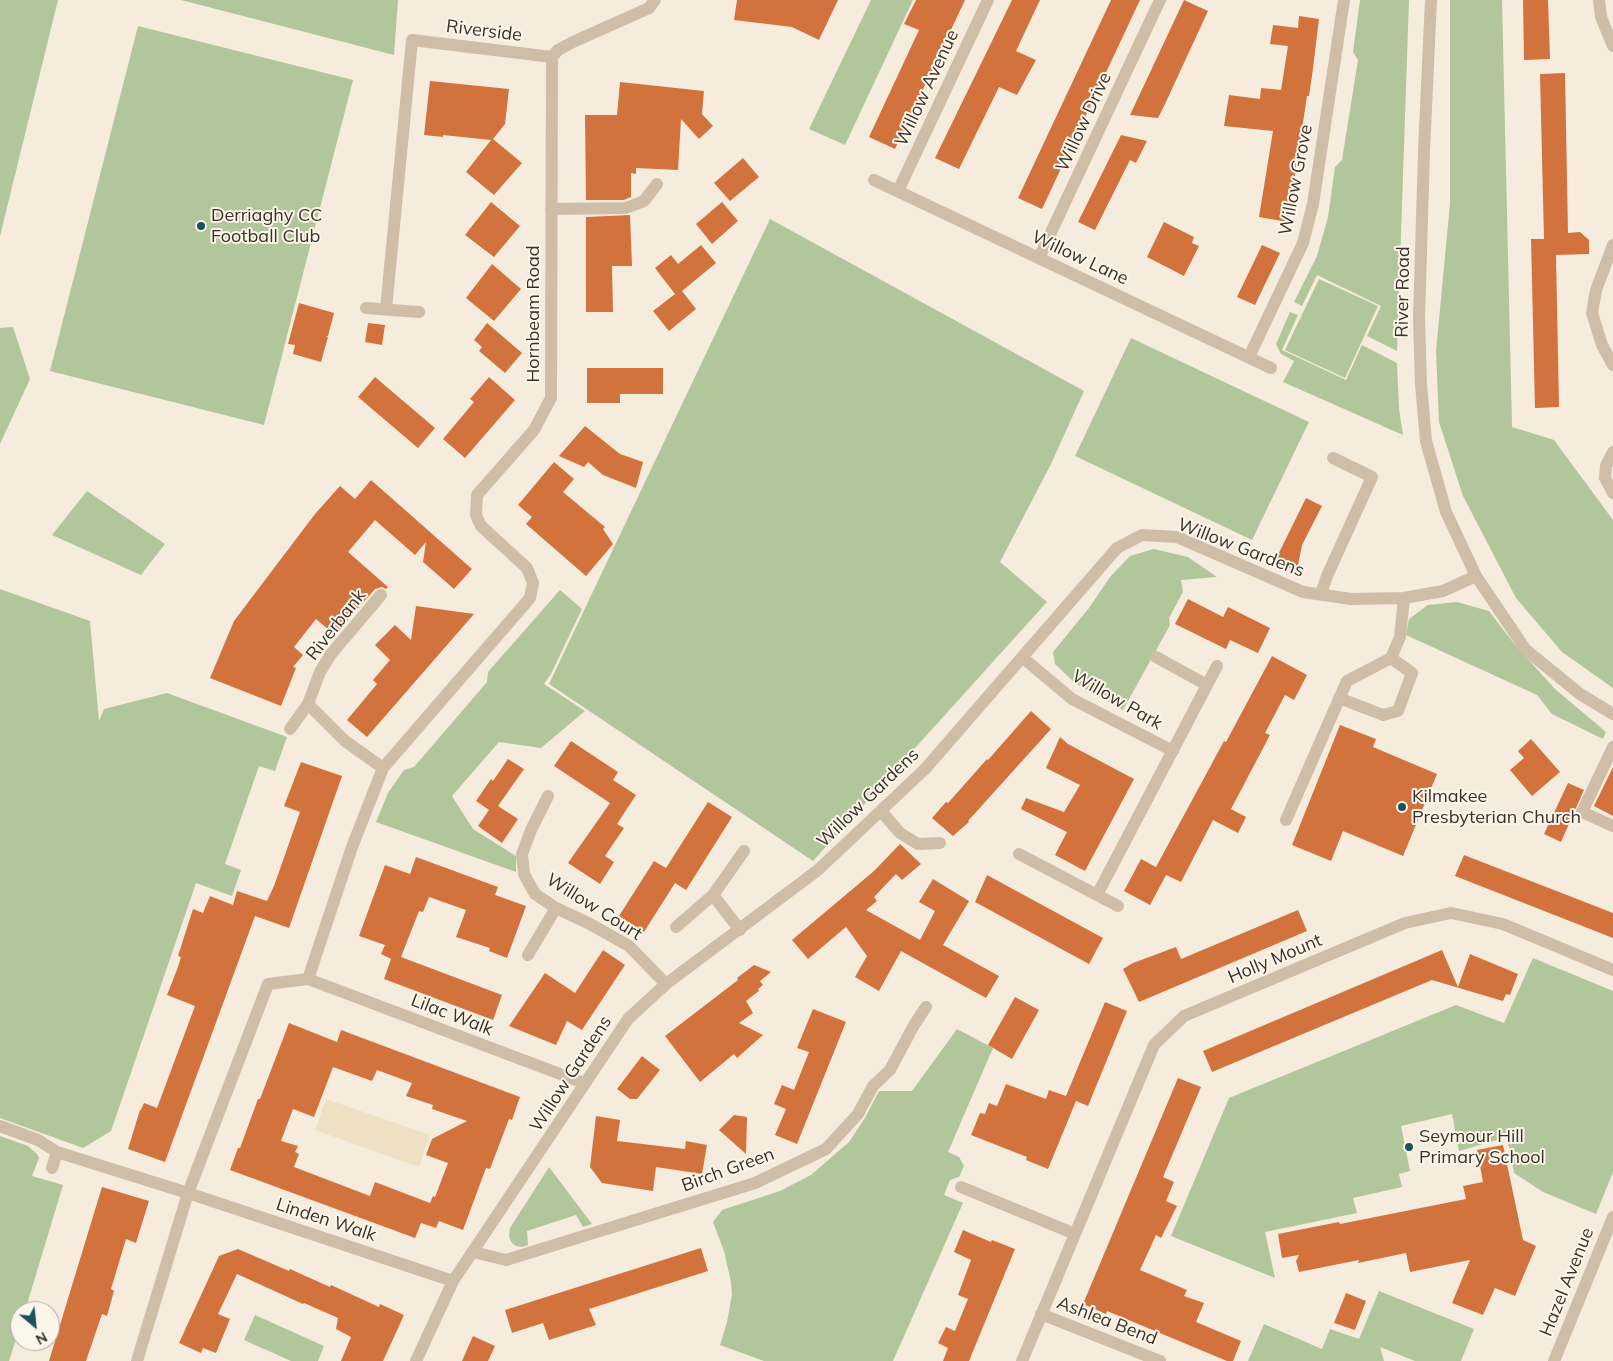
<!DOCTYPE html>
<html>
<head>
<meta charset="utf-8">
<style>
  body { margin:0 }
  #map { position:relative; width:1613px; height:1361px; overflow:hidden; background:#f5ecdd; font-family:Mulish,sans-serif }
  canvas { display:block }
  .north { position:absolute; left:10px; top:1301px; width:50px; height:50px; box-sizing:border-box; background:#fcf6ea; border:1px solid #aea79c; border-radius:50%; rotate:152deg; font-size:14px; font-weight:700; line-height:20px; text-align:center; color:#3a3028 }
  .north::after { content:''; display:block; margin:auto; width:18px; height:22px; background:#195360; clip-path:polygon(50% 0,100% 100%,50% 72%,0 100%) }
</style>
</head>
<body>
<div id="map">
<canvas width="1613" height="1361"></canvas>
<div class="north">N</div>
</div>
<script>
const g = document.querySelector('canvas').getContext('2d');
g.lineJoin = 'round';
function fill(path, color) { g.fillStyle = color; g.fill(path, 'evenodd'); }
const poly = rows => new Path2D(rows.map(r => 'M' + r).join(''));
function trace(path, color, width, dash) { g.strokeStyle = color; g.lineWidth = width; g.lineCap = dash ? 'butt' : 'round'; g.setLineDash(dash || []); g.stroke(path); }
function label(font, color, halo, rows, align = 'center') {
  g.font = font + ' Mulish,sans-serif'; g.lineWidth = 4; g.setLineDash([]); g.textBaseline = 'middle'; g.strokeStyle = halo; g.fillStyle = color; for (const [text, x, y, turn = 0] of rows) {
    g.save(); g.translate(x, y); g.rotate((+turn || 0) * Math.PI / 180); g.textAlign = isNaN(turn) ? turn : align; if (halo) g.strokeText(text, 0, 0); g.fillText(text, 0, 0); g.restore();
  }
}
fill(poly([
  [0,0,58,0,0,236],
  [181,0,398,0,394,55],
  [871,0,913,0,845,145,809,129],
  [1360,0,1409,0,1397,351,1367,336,1381,306,1317,275,1302,306,1294,302,1317,256,1328,217,1335,167,1342,160,1358,60,1353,52],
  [1450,0,1502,0,1512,427,1554,440,1613,520,1613,688,1562,652,1516,598,1463,496,1439,422,1436,351,1450,204],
  [138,26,353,80,264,425,50,371],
  [770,219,1084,391,1051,464,1000,562,1047,602,813,861,549,684],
  [1319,279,1378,306,1345,378,1285,350],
  [1290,312,1298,315,1282,350,1346,380,1362,345,1397,363,1399,409,1403,435,1283,382,1294,361,1281,354,1276,344],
  [13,327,30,379,0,444,0,328],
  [1131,338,1309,422,1252,540,1075,456],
  [87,491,165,544,141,575,52,535],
  [1154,549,1188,557,1217,577,1181,580,1183,592,1169,618,1170,625,1123,710,1075,683,1055,664,1053,652,1089,608,1110,577,1130,556],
  [0,589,90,621,99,721,104,709,167,693,287,737,275,771,259,766,225,864,241,870,232,896,196,883,111,1131,83,1148,0,1118],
  [560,590,582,609,551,674,544,684,585,711,541,748,499,742,452,796,473,829,516,856,516,872,376,822,388,793,404,770,414,767,487,682,488,672],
  [1457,602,1489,611,1515,645,1555,689,1606,732,1603,739,1552,714,1537,695,1406,635,1409,619,1428,605],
  [1533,958,1613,991,1613,1172,1596,1214,1543,1192,1514,1173,1507,1137,1459,1151,1452,1114,1401,1126,1410,1171,1399,1174,1402,1187,1353,1198,1357,1213,1265,1232,1275,1278,1171,1236,1229,1098,1456,1005,1504,1023],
  [957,1029,993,1048,948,1152,959,1157,964,1166,959,1177,950,1180,944,1195,963,1203,893,1361,764,1361,720,1345,727,1322,732,1294,731,1282,724,1251,713,1222,722,1210,780,1191,811,1175,849,1142,865,1118,879,1091,912,1091],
  [0,1136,28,1146,37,1154,39,1158,32,1176,63,1185,25,1311,20,1311,20,1326,9,1361,0,1361],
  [549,1167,592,1224,583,1227,576,1215,527,1231,528,1245,522,1247,516,1246,512,1243,509,1237,510,1228],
  [1379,1291,1474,1329,1461,1361,1415,1361,1380,1347,1384,1361,1248,1361,1264,1324,1322,1349,1330,1329,1359,1339],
  [255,1315,324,1346,318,1361,291,1361,244,1340]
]), '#b2c69b');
fill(poly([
  [326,1099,430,1135,419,1167,315,1130]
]), '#eee0c2');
fill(poly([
  [737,0,838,0,819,40,792,27,734,20],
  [916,0,965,0,895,149,869,137,919,30,904,24],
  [1012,0,1040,0,1016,51,1036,60,1017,95,999,87,959,169,935,158],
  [1111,0,1140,0,1042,209,1018,198],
  [1184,0,1208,11,1165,104,1158,118,1130,115],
  [1523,0,1548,0,1550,59,1524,60],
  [1299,16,1319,19,1312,76,1309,96,1307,96,1288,222,1259,217,1273,131,1224,126,1229,95,1260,99,1261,88,1281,90,1288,46,1270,44,1273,25,1298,28],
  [1565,73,1568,233,1580,232,1589,240,1589,254,1556,255,1559,407,1535,408,1531,239,1544,239,1540,74],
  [430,81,509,89,505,124,493,139,522,163,494,195,466,172,491,140,443,135,443,137,424,135],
  [620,82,704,91,702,114,713,126,699,139,681,119,678,170,636,168,636,174,631,173,631,197,624,200,586,200,585,115,617,115],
  [1121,135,1147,141,1136,163,1130,160,1095,230,1078,222],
  [743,158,759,177,730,201,714,183],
  [491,202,520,226,494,257,465,235],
  [722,202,738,221,712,244,696,224],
  [630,215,632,266,612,266,613,312,586,312,586,217],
  [1164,222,1194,237,1192,243,1199,246,1184,276,1147,257],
  [701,245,716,263,682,291,696,309,669,331,653,311,675,294,655,268,671,255,678,264],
  [1262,245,1280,253,1255,305,1237,297],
  [492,264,521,289,494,321,466,298],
  [299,303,334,313,328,336,326,336,328,337,321,362,293,354,295,345,288,344],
  [368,323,385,325,382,345,365,342],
  [487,323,522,353,505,373,479,351,482,347,474,340],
  [587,368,663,368,663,394,620,394,620,403,587,403],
  [375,377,435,428,418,448,358,397],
  [489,377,515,400,465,458,443,439,474,402,470,399],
  [585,426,620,454,643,462,636,488,603,475,588,462,584,467,559,456],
  [554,462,574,479,563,492,605,527,603,529,613,544,586,576,526,524,532,517,518,505],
  [371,480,472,569,454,589,423,562,426,542,415,555,375,520,348,552,388,587,386,589,382,587,375,589,335,635,316,619,294,647,303,655,293,667,296,668,281,706,210,678,234,621,315,514,340,486,355,499],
  [1306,498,1322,506,1302,545,1297,570,1273,565],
  [1188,599,1223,617,1228,607,1270,628,1258,653,1230,640,1226,649,1175,624],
  [416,606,474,614,367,737,347,720,377,684,373,680,390,660,375,645,395,625,411,640],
  [1272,656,1307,675,1294,700,1285,695,1265,733,1270,735,1231,809,1246,817,1238,833,1213,820,1181,882,1166,875,1150,905,1124,891,1141,859,1156,867,1224,741,1226,742],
  [1031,711,1051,729,968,821,969,822,953,836,932,818,946,802,948,803,987,759,988,760],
  [1340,725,1376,739,1373,747,1437,774,1403,856,1343,831,1331,861,1292,845],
  [1060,737,1068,744,1134,779,1085,871,1055,855,1067,832,1021,809,1026,798,1064,812,1080,785,1046,768],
  [1531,739,1560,772,1532,796,1510,770,1524,758,1518,751],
  [571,741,618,772,613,780,636,795,617,824,624,828,605,856,614,862,600,884,568,863,610,803,554,766],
  [508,759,524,769,498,806,518,819,502,843,478,826,489,810,476,801,491,779,493,781],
  [301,762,342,776,289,928,255,916,165,1162,128,1149,140,1110,141,1110,144,1103,157,1108,195,1006,167,995,178,967,181,957,178,956,193,909,203,913,210,896,233,905,237,891,267,901,274,886,300,812,284,806],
  [1613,767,1613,816,1594,806],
  [1568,783,1584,790,1561,842,1544,834],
  [708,802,732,817,686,890,675,883,644,932,619,916,654,861,666,868],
  [900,844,921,864,902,880,896,874,874,897,877,901,866,910,920,940,935,911,919,902,933,879,969,901,943,945,999,976,986,998,901,951,879,991,855,977,867,956,846,927,808,959,792,940,874,871],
  [1464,855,1613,913,1613,938,1455,876],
  [416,857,498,887,495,895,526,906,507,958,489,951,490,948,456,937,466,910,429,897,423,912,419,911,401,957,502,995,493,1020,384,979,391,959,381,954,385,945,359,936,385,865,410,874],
  [987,875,1103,938,1089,964,975,902],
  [1298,910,1307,931,1139,1002,1123,969,1133,963,1176,947,1181,959],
  [603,950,625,965,582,1030,567,1021,556,1045,509,1026,545,973,575,993],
  [1442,950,1458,987,1470,954,1518,974,1510,995,1506,994,1503,1001,1432,980,1212,1072,1203,1051],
  [754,965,771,972,760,981,763,985,758,989,759,991,746,1001,753,1013,739,1023,763,1035,737,1058,734,1054,700,1082,665,1036,738,980,737,978],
  [1015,997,1039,1010,1012,1059,988,1045],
  [1105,1002,1127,1011,1088,1106,1076,1101,1048,1169,1026,1160,1027,1157,971,1135,980,1113,985,1114,989,1103,997,1106,1006,1084,1046,1099,1049,1090,1066,1096],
  [813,1009,846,1022,797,1144,775,1135,786,1109,774,1104,782,1085,794,1090,809,1052,797,1048],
  [289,1023,337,1042,341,1030,520,1097,512,1120,509,1119,490,1169,486,1168,463,1230,439,1221,436,1228,421,1223,415,1238,230,1170,238,1148,240,1148,258,1099,260,1099],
  [333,1067,372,1081,377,1070,412,1083,406,1096,433,1105,432,1109,467,1121,432,1139,426,1155,448,1163,435,1197,433,1196,430,1203,375,1182,370,1196,294,1167,299,1154,295,1152,298,1146,281,1141,293,1109,314,1117],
  [642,1056,660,1070,637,1099,630,1099,617,1089],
  [1178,1078,1201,1087,1163,1177,1174,1182,1166,1201,1177,1206,1161,1238,1156,1235,1140,1270,1187,1290,1184,1296,1204,1303,1196,1322,1241,1341,1233,1361,1227,1361,1107,1311,1106,1314,1083,1304],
  [734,1115,747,1117,746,1154,719,1130],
  [596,1116,620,1120,617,1141,685,1149,686,1141,707,1145,702,1174,656,1167,653,1191,602,1183,590,1167],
  [1503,1145,1523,1240,1536,1246,1515,1296,1495,1288,1483,1315,1452,1303,1470,1260,1410,1272,1406,1253,1358,1263,1359,1260,1299,1272,1296,1261,1299,1255,1282,1258,1278,1234,1339,1222,1340,1224,1466,1199,1463,1186,1483,1182,1477,1150],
  [102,1187,149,1201,136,1243,126,1239,111,1289,114,1291,107,1316,102,1314,86,1361,49,1361],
  [963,1230,991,1242,992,1240,1015,1249,969,1361,943,1361,948,1348,938,1343,946,1327,955,1331,968,1299,958,1295,971,1260,954,1252],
  [701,1248,708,1271,589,1309,596,1325,549,1340,543,1323,512,1333,505,1310],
  [238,1249,289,1271,290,1269,330,1287,331,1285,379,1307,380,1304,404,1315,383,1361,341,1361,351,1337,336,1329,338,1318,304,1303,303,1304,237,1274,218,1314,230,1319,216,1353,203,1348,201,1353,179,1343,219,1256],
  [1346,1293,1366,1301,1355,1330,1334,1323],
  [473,1336,495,1346,488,1361,462,1361]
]), '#d2733e');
trace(poly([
  [1431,0,1424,151,1419,319,1421,384,1426,441,1446,512,1476,576,1526,650,1580,694,1613,714],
  [1599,0,1601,17,1613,46],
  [874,180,1271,368],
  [898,191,988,0],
  [551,209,626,208,644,201,657,184],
  [1613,245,1596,290,1592,313,1602,345,1613,365],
  [1039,258,1160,0],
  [366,308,419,312],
  [386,309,412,40,552,57],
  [1249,357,1303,243,1313,204,1344,0],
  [1613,452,1606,466,1605,478,1613,493],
  [1321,594,1327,576,1372,477,1333,458],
  [381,595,331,654,320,672,308,704,345,741,383,768],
  [1022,657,1072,699,1173,751],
  [1156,657,1207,685],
  [1339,698,1383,715,1398,711,1412,673,1391,658],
  [290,729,308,704],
  [1613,747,1582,812,1613,826],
  [548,796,531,830,522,854,524,874,535,894,556,908,590,924,629,946,666,984],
  [881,811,900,833,918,844,940,843],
  [1286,820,1347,681,1391,658,1400,637,1404,598],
  [1019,854,1118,906],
  [713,895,740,930],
  [1097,895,1217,666],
  [676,927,713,895,744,851],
  [528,955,556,908],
  [308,979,352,847,383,768,530,598,533,583,527,568,481,526,476,515,477,495,534,430,551,398,552,57,558,50,573,42,649,8,655,0],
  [0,1126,38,1140,57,1152,188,1193,453,1281],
  [52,1168,57,1152],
  [961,1187,1075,1234],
  [473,1252,506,1260,755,1183,826,1149,858,1114,873,1086,890,1070,914,1025,926,1007],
  [1041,1314,1160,1361],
  [137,1361,188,1193,268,984,308,979,584,1083],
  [416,1361,453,1281,628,1019,666,984,818,870,925,769,1117,548,1142,535,1177,537,1303,592,1351,599,1404,598,1443,591,1476,576],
  [1022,1361,1154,1045,1184,1016,1405,923,1451,913,1503,924,1613,970],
  [1554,1361,1613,1217]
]), '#cebea7', 12);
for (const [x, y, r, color] of [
  [201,226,5,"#195360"],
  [1402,807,5,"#195360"],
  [1409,1147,5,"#195360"]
]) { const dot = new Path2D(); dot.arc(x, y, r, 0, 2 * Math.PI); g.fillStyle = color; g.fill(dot); trace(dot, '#fcf6ea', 2); }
label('18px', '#3a3028', '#fcf6ea', [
  ["Riverside",484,31,7],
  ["Willow Avenue",927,88,-65],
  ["Willow Drive",1084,122,-65],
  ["Willow Grove",1296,180,-79],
  ["Willow Lane",1080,258,25],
  ["River Road",1403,292,-89],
  ["Hornbeam Road",534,314,-90],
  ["Willow Gardens",1241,548,21],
  ["Riverbank",336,625,-52],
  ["Willow Park",1117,700,30],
  ["Willow Gardens",868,798,-44],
  ["Willow Court",594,907,32],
  ["Holly Mount",1275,959,-23],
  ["Lilac Walk",452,1015,21],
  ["Willow Gardens",571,1074,-57],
  ["Birch Green",728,1170,-20],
  ["Linden Walk",326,1220,18],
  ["Hazel Avenue",1567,1282,-68],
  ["Ashlea Bend",1107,1321,21]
]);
label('18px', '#3a3028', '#fcf6ea', [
  ["Derriaghy CC",211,216],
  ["Football Club",211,237],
  ["Kilmakee",1412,797],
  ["Presbyterian Church",1412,818],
  ["Seymour Hill",1419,1137],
  ["Primary School",1419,1158]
], 'left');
</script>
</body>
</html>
